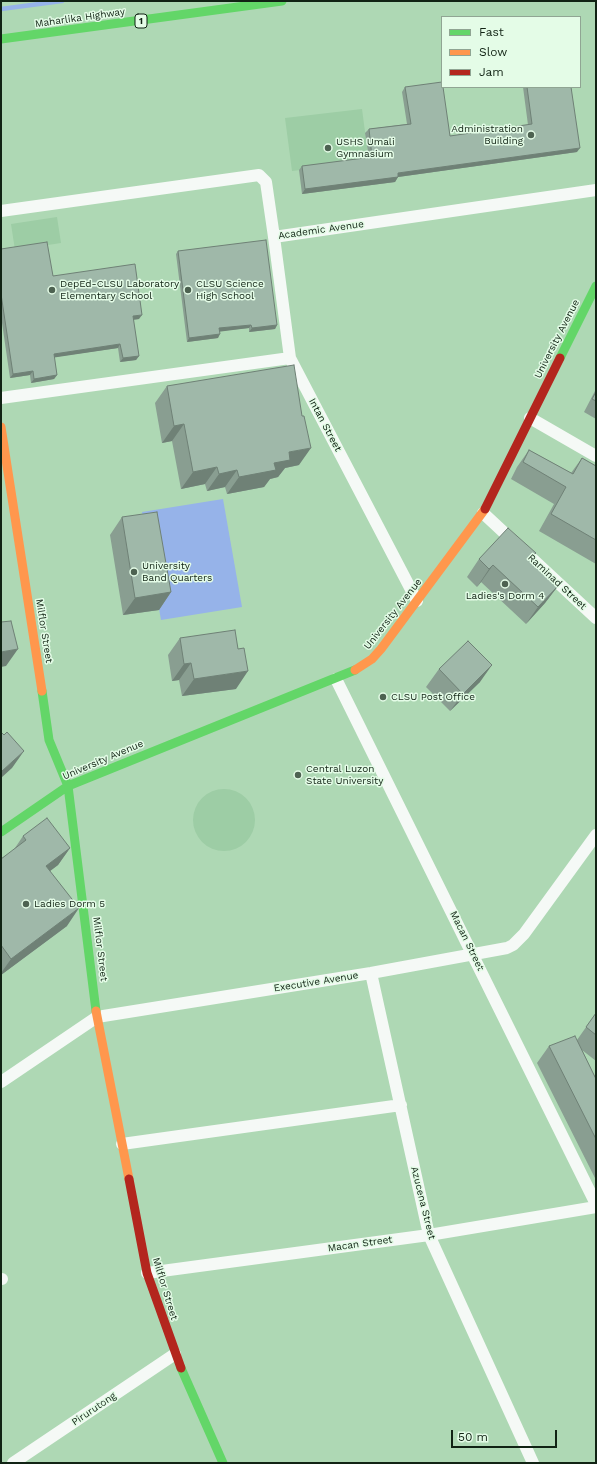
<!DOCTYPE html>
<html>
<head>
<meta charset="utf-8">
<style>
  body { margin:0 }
  #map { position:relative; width:597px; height:1464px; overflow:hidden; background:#bdd7c1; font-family:"Work Sans",sans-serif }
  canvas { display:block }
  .frame { position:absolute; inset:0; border:2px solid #112314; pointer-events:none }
  .legend { position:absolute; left:441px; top:16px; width:140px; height:72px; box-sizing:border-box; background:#e4fce7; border:1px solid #90a593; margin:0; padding:5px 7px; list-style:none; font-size:12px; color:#112314 }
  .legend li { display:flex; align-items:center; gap:8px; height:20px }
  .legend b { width:20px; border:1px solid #90a593 }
  .scale { position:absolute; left:451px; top:1430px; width:106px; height:18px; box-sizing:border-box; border:2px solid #112314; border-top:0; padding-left:5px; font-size:12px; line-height:14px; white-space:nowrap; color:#112314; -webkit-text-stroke:3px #e4fce7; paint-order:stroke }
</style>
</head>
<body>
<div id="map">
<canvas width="597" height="1464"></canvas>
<div class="frame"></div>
<ul class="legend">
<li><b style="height:5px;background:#63d668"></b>Fast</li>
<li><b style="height:5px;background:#ff974d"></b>Slow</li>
<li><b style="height:5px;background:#b3261e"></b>Jam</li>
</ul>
<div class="scale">50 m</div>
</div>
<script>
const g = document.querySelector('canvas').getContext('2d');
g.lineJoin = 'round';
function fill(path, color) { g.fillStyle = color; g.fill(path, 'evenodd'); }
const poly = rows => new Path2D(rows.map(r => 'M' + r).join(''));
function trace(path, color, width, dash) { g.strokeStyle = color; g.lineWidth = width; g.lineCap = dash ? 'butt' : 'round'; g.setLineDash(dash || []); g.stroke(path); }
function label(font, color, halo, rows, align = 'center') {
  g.font = font + ' "Work Sans",sans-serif'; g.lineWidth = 3; g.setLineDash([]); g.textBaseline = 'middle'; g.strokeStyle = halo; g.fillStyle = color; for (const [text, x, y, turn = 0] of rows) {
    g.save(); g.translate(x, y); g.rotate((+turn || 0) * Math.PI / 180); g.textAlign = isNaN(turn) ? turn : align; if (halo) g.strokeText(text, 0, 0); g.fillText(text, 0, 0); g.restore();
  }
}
fill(poly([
  [1,1,596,1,596,1463,1,1463],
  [442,17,580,17,580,87,442,87]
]), '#aed8b4');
fill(poly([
  [362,109,369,162,292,171,285,118],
  [57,217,61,243,15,250,11,224],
  '193 820a31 31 0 1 1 62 0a31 31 0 1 1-62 0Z'
]), '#9dcda5');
fill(poly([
  [223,499,242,607,161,620,142,512]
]), '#96b3e9');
trace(poly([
  [1,9,62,1]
]), '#96b3e9', 4.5);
trace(poly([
  [1,211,259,175,266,182,274,237,596,190],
  [274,237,290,358,417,601],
  [1,398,290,358],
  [530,418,596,456],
  [483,513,596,618],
  [336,679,596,1204],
  [371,973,429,1235,533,1463],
  [1,1082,97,1017,371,973,507,948,513,945,524,934,596,835],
  [122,1144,401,1105],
  [147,1273,429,1235,596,1207],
  [1,1279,2,1279],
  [13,1463,175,1354]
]), '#f5f9f6', 12);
trace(poly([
  [1,39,282,1],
  [560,358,596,286],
  [42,691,49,740,68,786,96,1011],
  [1,832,68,786,355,670],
  [181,1368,223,1463]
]), '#63d668', 9);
trace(poly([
  [1,427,42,691],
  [355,670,372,659,381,649,485,509],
  [96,1011,129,1179]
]), '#ff974d', 9);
trace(poly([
  [485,509,560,358],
  [129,1179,147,1273,181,1368]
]), '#b3261e', 9);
fill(poly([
  [405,87,450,136,528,125,523,87,571,87,577,152,398,177,395,182,302,194,299,170,302,166,369,158,365,133,369,129,407,124,402,92],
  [1,249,53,276,139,319,133,320,139,356,136,360,120,362,118,348,54,357,57,375,54,379,31,383,30,375,10,378,1,316],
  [178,251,277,325,275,329,249,332,249,328,219,331,218,338,187,342,176,254],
  [167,386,299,465,285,468,278,477,270,479,264,487,227,494,225,487,207,491,205,484,181,489,172,441,162,443,155,403],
  [596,389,596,419,584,412],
  [529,450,571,473,582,458,596,466,596,564,539,531,554,504,511,479,517,467],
  [122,517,171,592,159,610,123,615,110,535],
  [536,553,530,560,558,586,545,603,526,624,481,582,477,587,467,577,479,559],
  [180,638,236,689,182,696,179,680,172,681,168,655],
  [439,669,480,682,450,711,426,687],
  [23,836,70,848,58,865,50,871,67,926,1,975,1,859,13,851],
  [596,1013,596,1061,582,1050,596,1079,596,1180,537,1063,549,1046,577,1040]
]), '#899e91');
fill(poly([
  [580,148,577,152,398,177,395,182,302,194,305,189,398,173],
  [142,315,139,319,130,320,133,316],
  [251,325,249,328,217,332,219,328],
  [277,325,275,329,249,332,252,328],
  [220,334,218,338,187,342,189,338],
  [120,344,118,348,51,358,54,354],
  [139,356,136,360,120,362,123,358],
  [33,371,30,375,10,378,13,374],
  [57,375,54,379,31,383,34,379],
  [184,424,172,441,162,443,174,426],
  [311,448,299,465,285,468,278,477,270,479,264,487,227,494,239,477,274,463,289,452],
  [217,467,205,484,181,489,193,472],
  [237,470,225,487,207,491,219,474],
  [493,565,481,582,477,587,489,569],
  [558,586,545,603,526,624,538,607],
  [171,592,159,610,123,615,135,598],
  [18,649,6,666,1,667,1,652],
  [191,663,179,680,172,681,184,664],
  [492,665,480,682,450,711,463,694],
  [248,671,236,689,182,696,194,679],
  [24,751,12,768,1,778,1,773,2,771],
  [70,848,58,865,34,883,46,866],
  [79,908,67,926,1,975,1,973,11,959]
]), '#6f8176');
const building = poly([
  [442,82,442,87,443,87,450,136,532,124,527,87,571,87,580,148,398,173,398,177,305,189,302,166,372,157,369,129,411,124,405,87,442,82],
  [266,240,277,325,252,328,251,325,219,328,220,334,189,338,178,251,266,240],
  [47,242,53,276,135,264,142,315,133,316,139,356,123,358,120,344,54,354,57,375,34,379,33,371,13,374,1,294,1,249,47,242],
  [294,365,302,416,304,416,311,448,289,452,290,460,274,463,276,470,239,477,237,470,219,474,217,467,193,472,184,424,174,426,167,386,294,365],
  [596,392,596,401,592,399,596,392],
  [529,450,573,474,582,458,596,466,596,540,551,514,566,487,523,462,529,450],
  [157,512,171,592,135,598,122,517,157,512],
  [508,528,536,553,529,559,558,586,538,607,493,565,489,569,479,559,508,528],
  [11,621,18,649,1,652,1,622,11,621],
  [235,630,238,649,244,648,248,671,194,679,191,663,184,664,180,638,235,630],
  [468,641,492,665,463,694,439,669,468,641],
  [1,732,4,735,7,732,24,751,2,771,1,770,1,732],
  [47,818,70,848,46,866,79,908,11,959,1,945,1,859,26,840,23,836,47,818],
  [596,1013,596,1035,586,1027,596,1013],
  [575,1036,596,1079,596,1139,549,1046,575,1036]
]);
fill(building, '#9fb8a9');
trace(building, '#6f8176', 1);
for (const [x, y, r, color] of [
  [531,135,4,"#4d6251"],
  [328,148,4,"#4d6251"],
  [52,290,4,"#4d6251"],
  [188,290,4,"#4d6251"],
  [134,572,4,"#4d6251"],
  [505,584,4,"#4d6251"],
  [383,697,4,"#4d6251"],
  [298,775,4,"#4d6251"],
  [26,904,4,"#4d6251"]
]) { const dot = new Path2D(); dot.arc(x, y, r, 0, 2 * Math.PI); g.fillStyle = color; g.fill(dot); trace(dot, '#e4fce7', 1.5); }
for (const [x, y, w] of [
  [141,21,12]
]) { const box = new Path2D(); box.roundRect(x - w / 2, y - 7, w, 14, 3); g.fillStyle = '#e4fce7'; g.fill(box); trace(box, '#112314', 1); }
label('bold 9px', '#112314', null, [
  ["1",141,21]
]);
label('10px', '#112314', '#e4fce7', [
  ["Maharlika Highway",80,18,-8],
  ["Academic Avenue",321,230,-8],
  ["University Avenue",557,339,-63],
  ["Intan Street",325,425,62],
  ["Raminad Street",557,582,43],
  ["University Avenue",393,614,-52],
  ["Milflor Street",44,631,81],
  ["University Avenue",103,760,-23],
  ["Macan Street",467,941,64],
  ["Milflor Street",100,949,83],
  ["Executive Avenue",316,982,-9],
  ["Azucena Street",423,1203,76],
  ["Macan Street",360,1244,-8],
  ["Milflor Street",165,1289,73],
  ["Pirurutong",94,1409,-34]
]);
label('10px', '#112314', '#e4fce7', [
  ["Administration",523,129,"right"],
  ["Building",523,141,"right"],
  ["USHS Umali",336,142],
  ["Gymnasium",336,154],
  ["DepEd-CLSU Laboratory",60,284],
  ["Elementary School",60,296],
  ["CLSU Science",196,284],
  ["High School",196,296],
  ["University",142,566],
  ["Band Quarters",142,578],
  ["Ladies's Dorm 4",505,596,"center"],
  ["CLSU Post Office",391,697],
  ["Central Luzon",306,769],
  ["State University",306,781],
  ["Ladies Dorm 5",34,904]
], 'left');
</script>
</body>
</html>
